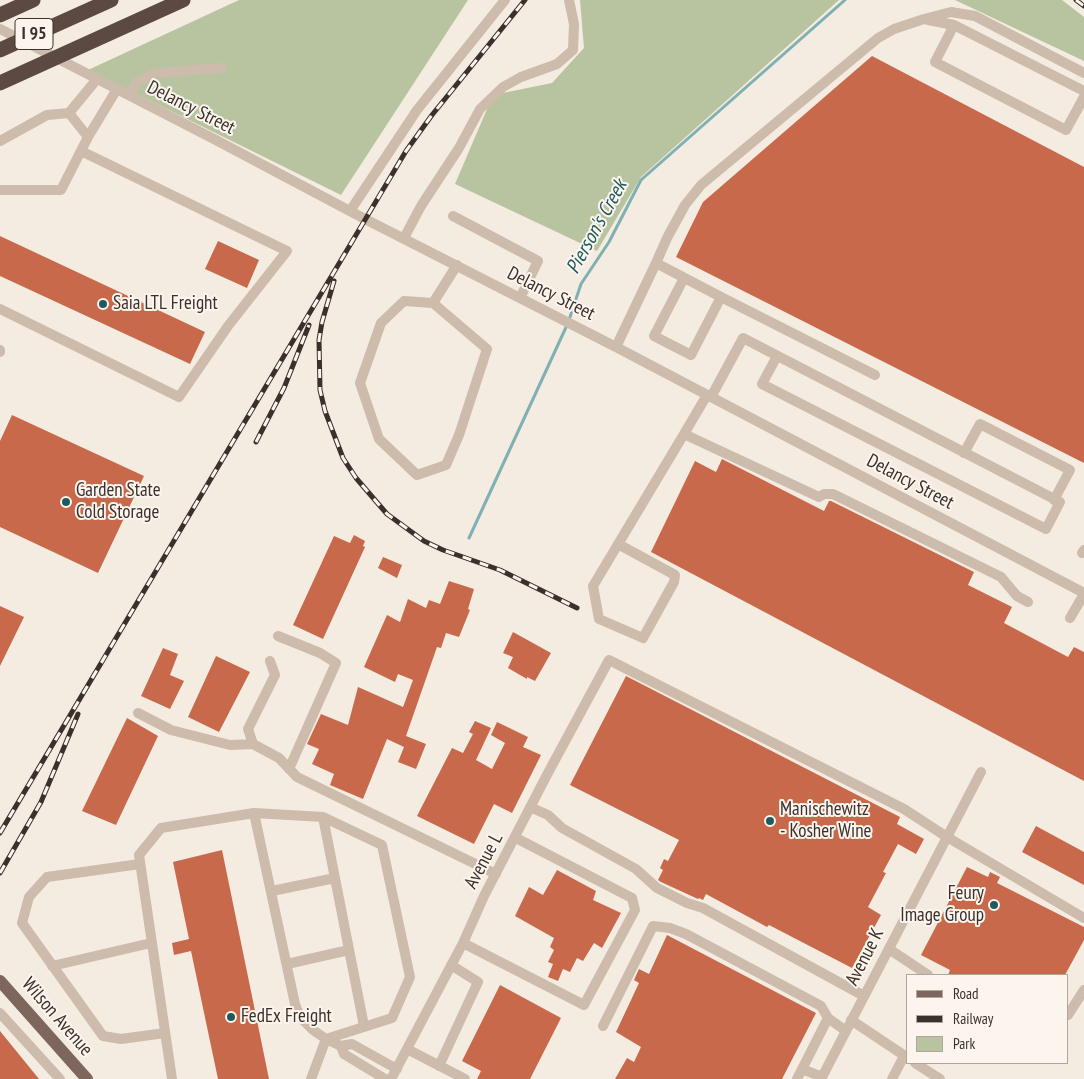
<!DOCTYPE html>
<html>
<head>
<meta charset="utf-8">
<style>
  body { margin:0 }
  #map { position:relative; width:1084px; height:1079px; overflow:hidden; background:#f4ebe1; font-family:"PT Sans Narrow",sans-serif }
  canvas { display:block }
  .legend { position:absolute; left:906px; top:974px; width:162px; height:90px; box-sizing:border-box; background:#fbf5ee; border:1px solid #aea6a0; margin:0; padding:6px 9px; list-style:none; font-size:15px; color:#3b302b }
  .legend li { display:flex; align-items:center; gap:10px; height:25px }
  .legend b { width:25px; border:1px solid #aea6a0 }
</style>
</head>
<body>
<div id="map">
<canvas width="1084" height="1079"></canvas>
<ul class="legend">
<li><b style="height:6px;background:#7d675c"></b>Road</li>
<li><b style="height:6px;background:#3b302b"></b>Railway</li>
<li><b style="height:14px;background:#b8c4a0"></b>Park</li>
</ul>
</div>
<script>
const g = document.querySelector('canvas').getContext('2d');
g.lineJoin = 'round';
function fill(path, color) { g.fillStyle = color; g.fill(path, 'evenodd'); }
const poly = rows => new Path2D(rows.map(r => 'M' + r).join(''));
function trace(path, color, width, dash) { g.strokeStyle = color; g.lineWidth = width; g.lineCap = dash ? 'butt' : 'round'; g.setLineDash(dash || []); g.stroke(path); }
function label(font, color, halo, rows, align = 'center') {
  g.font = font + ' "PT Sans Narrow",sans-serif'; g.lineWidth = 4; g.setLineDash([]); g.textBaseline = 'middle'; g.strokeStyle = halo; g.fillStyle = color; for (const [text, x, y, turn = 0] of rows) {
    g.save(); g.translate(x, y); g.rotate((+turn || 0) * Math.PI / 180); g.textAlign = isNaN(turn) ? turn : align; if (halo) g.strokeText(text, 0, 0); g.fillText(text, 0, 0); g.restore();
  }
}
fill(poly([
  [239,0,468,0,341,195,88,70],
  [580,0,839,0,641,177,597,251,455,184,493,95,552,83,584,48],
  [955,0,1062,0,1084,17,1084,61]
]), '#b8c4a0');
trace(poly([
  [469,538,568,323,581,284,609,242,641,180,845,0]
]), '#7fb0b2', 3);
fill(poly([
  [872,56,1084,167,1084,463,676,257,703,202],
  [0,236,205,332,190,364,0,276],
  [218,241,259,260,247,288,205,269],
  [12,415,144,476,98,573,0,527,0,441],
  [722,459,824,511,829,501,831,501,974,572,968,585,1012,607,1004,623,1068,657,1074,647,1084,652,1084,781,651,552,695,461,716,472],
  [354,535,365,541,363,546,365,547,323,639,293,625,334,536,350,543],
  [383,557,402,565,397,578,378,568],
  [449,581,474,589,468,609,470,610,459,637,446,633,441,648,437,647,406,736,426,744,416,769,398,762,404,747,387,739,363,799,330,785,334,774,312,764,319,749,307,744,321,714,348,725,358,687,403,707,413,680,398,674,395,682,364,667,387,615,400,622,408,599,426,608,429,600,440,604],
  [0,606,24,617,0,666],
  [513,632,551,653,535,681,527,677,527,679,508,668,513,657,503,653],
  [163,648,178,654,170,675,184,681,170,709,141,696],
  [216,656,250,672,219,732,188,717],
  [626,676,900,817,897,824,924,839,916,854,898,844,883,872,886,873,868,907,881,915,852,968,769,925,767,927,706,894,703,900,699,898,698,899,661,882,658,880,663,870,660,868,664,859,668,861,679,840,570,785],
  [127,718,158,736,116,825,82,811],
  [475,721,491,728,476,760,492,769,505,743,491,735,497,722,528,737,523,747,541,755,512,813,494,804,474,844,417,816,452,748,463,753,473,734,469,732],
  [1036,826,1084,852,1084,885,1022,852],
  [222,850,269,1079,218,1079,191,951,174,955,172,943,189,939,173,862],
  [967,867,988,877,990,872,1000,877,997,883,1084,927,1084,940,1065,975,948,975,950,970,921,955],
  [557,870,596,891,593,900,621,913,602,948,594,943,583,961,577,958,570,972,563,969,558,981,548,977,553,964,548,962,554,950,550,947,554,938,515,916,529,887,543,895],
  [667,935,816,1013,782,1079,615,1079,627,1058,634,1062,641,1047,616,1032,639,983,634,980,639,969,649,974],
  [500,985,561,1018,530,1079,477,1079,481,1071,462,1061],
  [0,1031,39,1079,0,1079]
]), '#c8694b');
trace(poly([
  [928,20,954,25,1084,91],
  [954,25,935,62,1066,130,1084,97],
  [0,29,214,139,365,219,616,347,1084,593],
  [129,95,137,82,156,73,222,68],
  [69,113,88,137,117,89],
  [0,141,47,115,69,113,97,79],
  [0,190,61,190,88,137],
  [350,211,417,110,505,0],
  [453,216,538,261,520,298],
  [404,238,421,206,459,148,480,109,503,87,521,77,557,64,573,50,574,24,569,0],
  [656,263,667,238,685,205,701,185,878,38,894,29,924,19,951,12,975,16,1084,73],
  [721,297,875,375],
  [433,303,487,349,459,435,446,465,417,475,379,439,360,383,381,323,404,301,433,303,457,265],
  [0,309,179,397,228,326,287,251,81,151],
  [616,347,656,263,721,297,691,355,654,336,684,278],
  [0,350,0,352],
  [711,397,743,338,1060,502,1046,529,762,384,777,356],
  [684,434,707,395],
  [964,453,980,424,1070,470,1054,500],
  [618,544,675,575,674,582,643,638,599,619,593,586,684,434,819,497,824,494,833,494,1001,577,1017,596,1028,602],
  [1082,553,1084,550],
  [1070,618,1084,594],
  [278,636,320,653,336,663,289,769],
  [270,661,275,675,248,729,253,744,279,758,297,777,496,874],
  [138,713,171,730,230,745,253,744],
  [530,807,548,815,562,828,636,869,657,888,687,903,703,908,864,996],
  [254,813,323,817],
  [140,864,47,877,29,897,22,923,103,1036,121,1039,165,1033],
  [272,891,335,878],
  [463,943,584,1005,635,910,632,898,516,838],
  [889,949,928,975],
  [287,964,349,950],
  [52,966,151,943],
  [0,1013,60,1079],
  [1068,1015,1084,990],
  [851,1020,908,1058],
  [603,1026,653,926,670,928,686,934,821,1006,828,1018,846,1031],
  [341,1046,344,1054,385,1079],
  [407,1049,465,1079],
  [915,1063,940,1079],
  [439,1066,478,982,451,965],
  [802,1069,822,1077],
  [172,1079,139,855,161,828,254,813,295,1004,300,1017,313,1030,326,1039,341,1046,352,1044,397,1069],
  [311,1079,326,1039,392,1018,410,977,382,845,323,817,364,1026],
  [391,1079,463,943,484,896,549,771,609,660,904,809,947,837,1084,918],
  [797,1079,828,1018],
  [821,1079,981,772],
  [892,1079,904,1056]
]), '#cdbbac', 10);
trace(poly([
  [0,981,87,1079]
]), '#7d675c', 12);
trace(poly([
  [0,15,33,0],
  [0,50,111,0],
  [0,83,183,0]
]), '#5c4a42', 15);
const rail = poly([
  [1076,0,1084,6],
  [334,281,322,322,319,340,320,390,325,411,338,445,343,458,356,478,387,514,424,541,443,550,500,570,577,608],
  [256,442,284,388,309,325],
  [0,833,406,151,432,115,525,0],
  [0,873,41,802,78,714]
]);
trace(rail, '#3b302b', 5);
trace(rail, '#fbf5ee', 3, [9]);
for (const [x, y, r, color] of [
  [103,304,5,"#1f5a5e"],
  [66,502,5,"#1f5a5e"],
  [770,821,5,"#1f5a5e"],
  [994,905,5,"#1f5a5e"],
  [231,1017,5,"#1f5a5e"]
]) { const dot = new Path2D(); dot.arc(x, y, r, 0, 2 * Math.PI); g.fillStyle = color; g.fill(dot); trace(dot, '#fbf5ee', 2); }
for (const [x, y, w] of [
  [34,34,38]
]) { const box = new Path2D(); box.roundRect(x - w / 2, y - 15.5, w, 31, 4); g.fillStyle = '#fbf5ee'; g.fill(box); trace(box, '#3b302b', 1); }
label('bold 18px', '#3b302b', null, [
  ["I 95",34,34]
]);
label('19px', '#3b302b', '#fbf5ee', [
  ["Delancy Street",191,108,27],
  ["Delancy Street",551,294,27],
  ["Delancy Street",910,482,28],
  ["Avenue L",484,861,-62],
  ["Avenue K",865,957,-63],
  ["Wilson Avenue",57,1017,49]
]);
label('19px', '#3b302b', '#fbf5ee', [
  ["Saia LTL Freight",113,304],
  ["Garden State",76,491],
  ["Cold Storage",76,513],
  ["Manischewitz",780,810],
  ["- Kosher Wine",780,832],
  ["Feury",984,894,"right"],
  ["Image Group",984,916,"right"],
  ["FedEx Freight",241,1017]
], 'left');
label('italic 20px', '#1f5a5e', '#fbf5ee', [
  ["Pierson's Creek",597,227,-61]
]);
</script>
</body>
</html>
